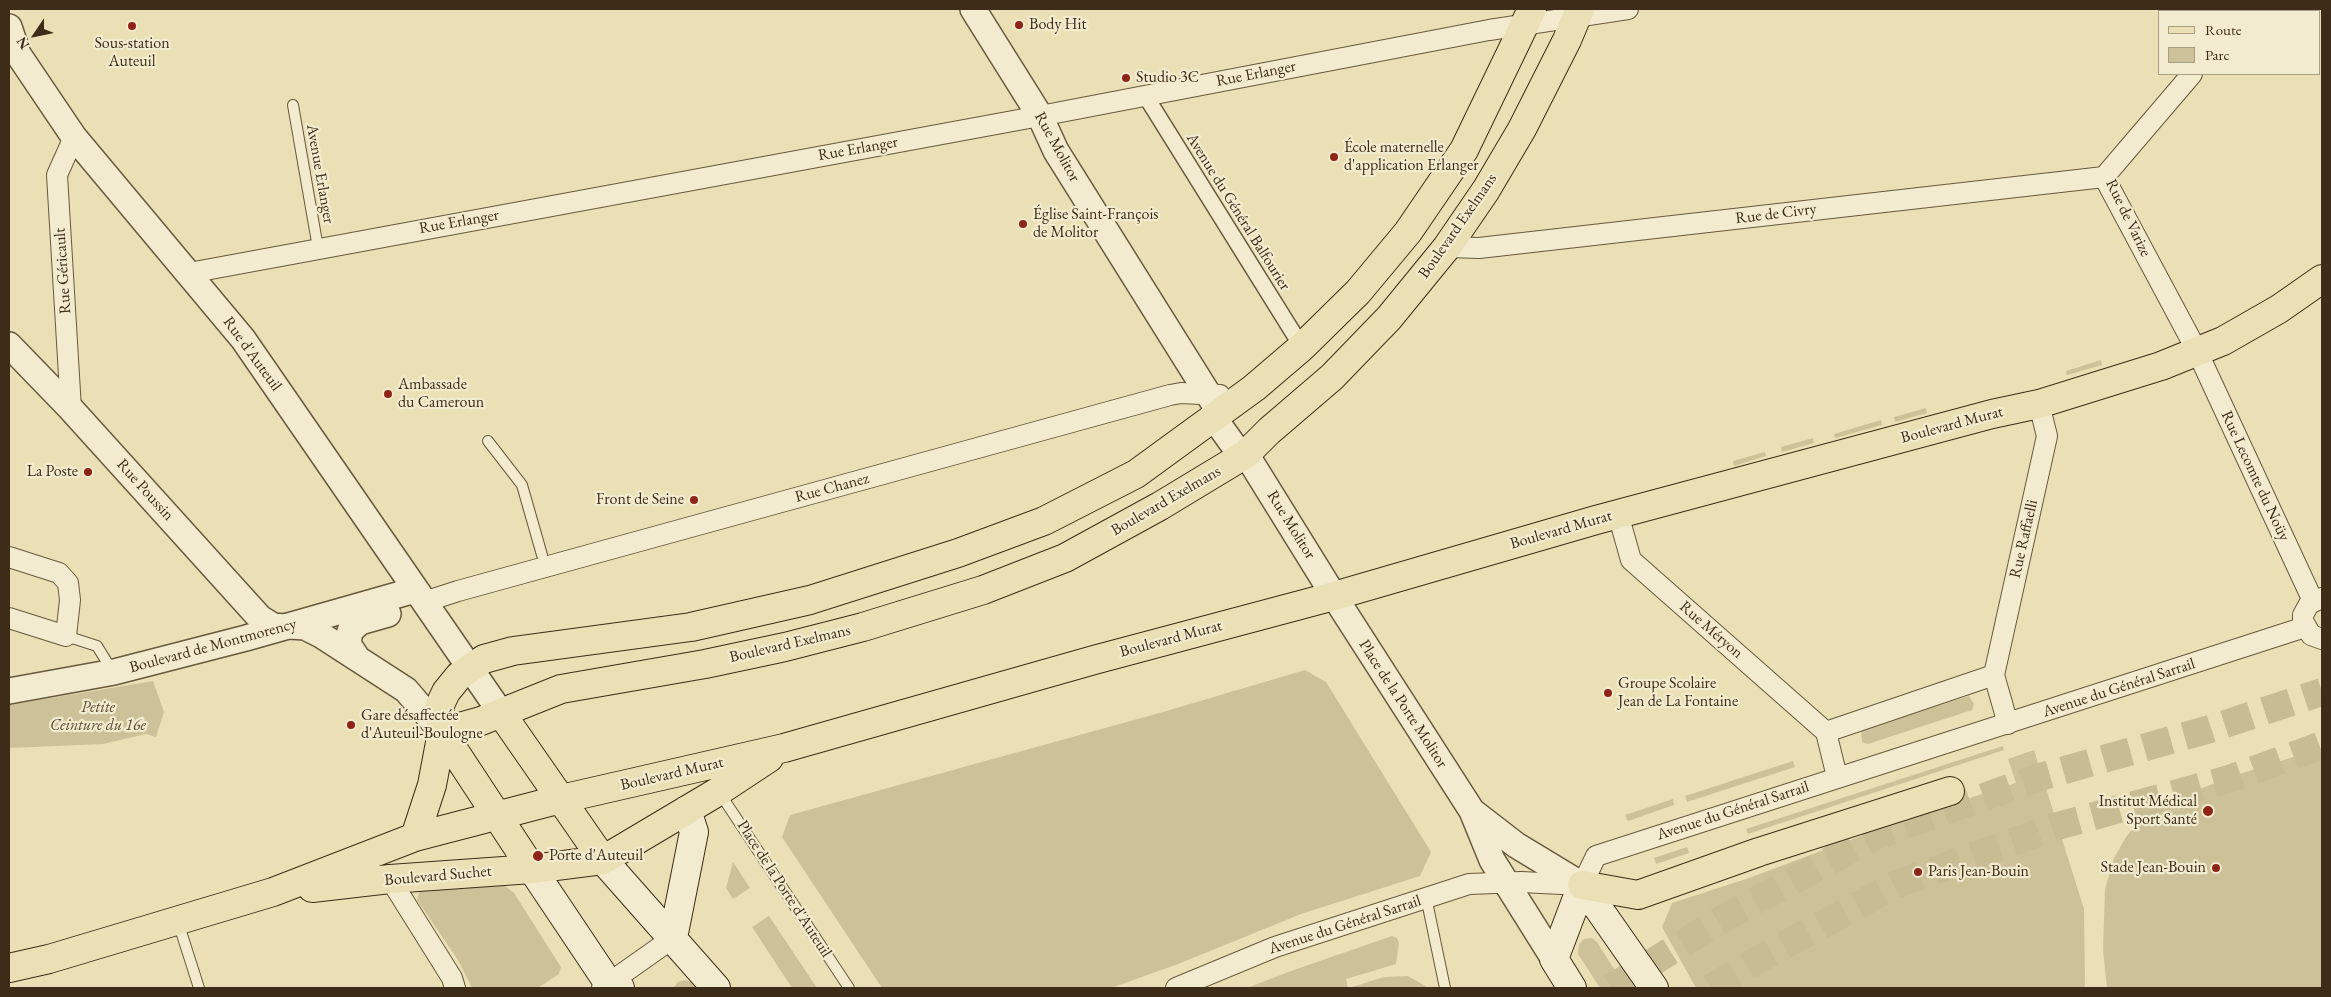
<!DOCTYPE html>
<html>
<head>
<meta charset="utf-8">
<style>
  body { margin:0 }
  #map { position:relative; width:2331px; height:997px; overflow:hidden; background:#ebe0b5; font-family:"EB Garamond",serif }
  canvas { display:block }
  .frame { position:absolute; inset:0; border:10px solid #3d2c17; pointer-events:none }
  .legend { position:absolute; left:2158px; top:10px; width:162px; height:65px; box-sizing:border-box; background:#f2ebcf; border:1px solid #aa9f85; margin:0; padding:6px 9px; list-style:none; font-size:15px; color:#3d2c17 }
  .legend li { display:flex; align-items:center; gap:10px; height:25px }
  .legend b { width:25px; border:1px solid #aa9f85 }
  .north { position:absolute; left:10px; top:10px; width:50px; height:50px; -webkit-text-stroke:4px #f2ebcf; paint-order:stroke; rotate:236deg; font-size:14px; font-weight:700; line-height:20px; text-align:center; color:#3d2c17 }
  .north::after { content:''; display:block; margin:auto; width:18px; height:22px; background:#3d2c17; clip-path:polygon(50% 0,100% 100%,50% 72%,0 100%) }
</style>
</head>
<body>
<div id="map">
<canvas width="2331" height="997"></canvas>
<div class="frame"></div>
<ul class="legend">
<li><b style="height:6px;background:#ebe0b5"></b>Route</li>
<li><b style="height:14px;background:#cdc19a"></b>Parc</li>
</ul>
<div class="north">N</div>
</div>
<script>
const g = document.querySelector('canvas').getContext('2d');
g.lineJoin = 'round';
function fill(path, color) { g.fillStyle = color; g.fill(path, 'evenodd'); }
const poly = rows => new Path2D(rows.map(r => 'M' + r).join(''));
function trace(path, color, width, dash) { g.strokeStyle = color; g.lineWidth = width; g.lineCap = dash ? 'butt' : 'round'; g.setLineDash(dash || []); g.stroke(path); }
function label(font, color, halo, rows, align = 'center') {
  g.font = font + ' "EB Garamond",serif'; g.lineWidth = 4.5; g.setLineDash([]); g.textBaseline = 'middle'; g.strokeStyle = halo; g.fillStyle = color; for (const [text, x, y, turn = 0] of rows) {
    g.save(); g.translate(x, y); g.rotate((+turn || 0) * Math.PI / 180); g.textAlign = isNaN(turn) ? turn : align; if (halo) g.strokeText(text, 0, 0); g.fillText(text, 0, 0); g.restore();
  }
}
fill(poly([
  [2101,360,2102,365,2067,375,2066,371],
  [1926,408,1927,413,1895,422,1894,417],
  [1881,420,1882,425,1835,438,1834,434],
  [1813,438,1814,443,1782,452,1781,447],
  [1765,452,1766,456,1734,466,1733,461],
  [1305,670,1326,682,1431,852,1420,876,1301,914,1178,964,1111,988,882,988,782,837,790,815,1163,712],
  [153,681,164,712,156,737,146,734,103,744,9,748,9,705],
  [1969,696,1974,704,1972,710,1868,744,1862,742,1861,730],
  [2003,746,2004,750,1748,834,1746,829],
  [2322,748,2322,988,2107,988,2103,950,2105,889,2114,858,2126,837,2140,820,2184,795,2236,775],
  [2034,750,2084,909,2085,988,1696,988,1662,927,1672,903,1749,878,1914,816,2016,783,2008,759],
  [1793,761,1795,767,1687,802,1685,796],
  [1673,799,1674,805,1628,821,1625,815],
  [1687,847,1689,853,1656,864,1654,858],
  [733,862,750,888,733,899,726,888],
  [487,885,504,885,514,893,561,967,559,974,538,988,472,988,458,960,417,900,420,890],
  [769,916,817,988,792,988,752,927],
  [1392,936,1397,938,1399,943,1396,964,1346,979,1348,988,1247,988,1291,971],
  [1592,938,1597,942,1626,988,1600,988,1578,954,1579,944,1584,939],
  [1408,976,1429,988,1349,988,1384,977],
  [685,980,693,982,698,988,673,988,678,982]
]), '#cdc19a');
trace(poly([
  [1611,988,1724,918,1875,836,2040,777,2210,729,2322,692],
  [1711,988,1752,963,1897,884,2054,827,2229,779,2322,745]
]), '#c8bc95', 28, [28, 14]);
const service = poly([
  [293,105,318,248],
  [488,441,522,485,542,555],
  [66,636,97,646,113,672],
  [719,792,849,988],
  [1426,897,1445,988],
  [178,922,199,988]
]);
const pedestrian = poly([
  [1145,95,1302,347]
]);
const minor = poly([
  [2245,11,2247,9],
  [2192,74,2104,177,2197,351,2313,601],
  [1447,247,1479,248,2104,177],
  [189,273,1040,116,1489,30,1628,9],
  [71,409,57,175,74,137],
  [1618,514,1631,560,1826,732],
  [9,557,59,573,68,583,70,600,66,636,9,618],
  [2322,598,2309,604,2303,615,2303,621,2311,635,2322,639],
  [424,602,458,591,1170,395,1181,393,1220,395],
  [2008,724,1994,675,2047,436,2039,404],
  [1826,732,1994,675],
  [1826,732,1837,777],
  [390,879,452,978,455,988],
  [602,988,673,938],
  [1176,988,1275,947,1469,884,1521,882,1582,885,1596,856,2305,627]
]);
const tertiary = poly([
  [973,9,1040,116,1056,151,1220,413,1219,425,1237,450,1246,454,1334,596,1472,811,1492,860,1554,959],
  [9,27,18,54,74,137,243,339,501,713],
  [9,345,71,409,260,618,273,626,285,627],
  [290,626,305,627,321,635,406,690,442,732],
  [356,656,348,644,350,631,360,622,388,614],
  [9,691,114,672,246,638,415,590],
  [1472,811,1516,845,1582,885]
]);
const secondary = poly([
  [603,860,716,988],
  [532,869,609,984,620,988],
  [1582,885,1654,988],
  [673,938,694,832,687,810],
  [1572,988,1554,959,1582,885]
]);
const primary = poly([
  [501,713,603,860],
  [442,732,481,721,561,689,705,664,785,647,863,627,983,590,1065,558,1160,506,1246,454,1269,431,1332,377,1389,318,1447,247,1486,190,1522,129,1567,40,1580,9],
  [415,837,432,785,442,732],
  [532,869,442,732,439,707,446,692,459,676,484,659,513,651,691,627,810,600,958,553,1044,521,1136,474,1254,388,1302,347,1358,292,1408,232,1464,150,1532,9],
  [312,888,390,879,532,869,603,860,719,791,769,758],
  [9,968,49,959,273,892,415,837,561,799,784,748,1094,660,1334,596,1596,520,1992,414,2039,404,2161,366,2223,341,2279,309,2322,279]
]);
const trunk = poly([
  [1582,885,1638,895,1759,852,1950,791]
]);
trace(service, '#68593e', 12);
trace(pedestrian, '#68593e', 18);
trace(minor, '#68593e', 22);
trace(tertiary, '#68593e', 28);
trace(secondary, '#3d2c17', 30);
trace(primary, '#3d2c17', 30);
trace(trunk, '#3d2c17', 30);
trace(service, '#f2ebcf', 10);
trace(pedestrian, '#f2ebcf', 15);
trace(minor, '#f2ebcf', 20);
trace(tertiary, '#f2ebcf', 25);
trace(secondary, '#f2ebcf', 28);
trace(primary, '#ebe0b5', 28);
trace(trunk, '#ebe0b5', 28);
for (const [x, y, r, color] of [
  [1019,25,5,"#8f2418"],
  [132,26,5,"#8f2418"],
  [1126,78,5,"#8f2418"],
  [1334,157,5,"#8f2418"],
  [1023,224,5,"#8f2418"],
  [388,394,5,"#8f2418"],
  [88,472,5,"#8f2418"],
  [694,500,5,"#8f2418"],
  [1608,693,5,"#8f2418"],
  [351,725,5,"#8f2418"],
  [2208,811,6,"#8f2418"],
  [538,856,6,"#8f2418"],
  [2216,868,5,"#8f2418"],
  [1918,872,5,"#8f2418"]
]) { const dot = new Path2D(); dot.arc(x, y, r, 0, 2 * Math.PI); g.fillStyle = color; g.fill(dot); trace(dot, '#f2ebcf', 2); }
label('16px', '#3d2c17', '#f2ebcf', [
  ["Body Hit",1029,25],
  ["Sous-station",132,44,"center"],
  ["Auteuil",132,62,"center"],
  ["Studio 3C",1136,78],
  ["École maternelle",1344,148],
  ["d'application Erlanger",1344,166],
  ["Église Saint-François",1033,215],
  ["de Molitor",1033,233],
  ["Ambassade",398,385],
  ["du Cameroun",398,403],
  ["La Poste",78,472,"right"],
  ["Front de Seine",684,500,"right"],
  ["Groupe Scolaire",1618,684],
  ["Jean de La Fontaine",1618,702],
  ["Gare désaffectée",361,716],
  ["d'Auteuil-Boulogne",361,734],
  ["Institut Médical",2197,802,"right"],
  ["Sport Santé",2197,820,"right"],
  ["Porte d'Auteuil",549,856],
  ["Stade Jean-Bouin",2206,868,"right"],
  ["Paris Jean-Bouin",1928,872]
], 'left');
label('16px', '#3d2c17', '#f2ebcf', [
  ["Rue Erlanger",1256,74,-11],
  ["Rue Molitor",1057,147,61],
  ["Rue Erlanger",858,149,-10],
  ["Avenue Erlanger",320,174,80],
  ["Avenue du Général Balfourier",1238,212,58],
  ["Rue de Civry",1776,214,-7],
  ["Rue de Varize",2128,218,64],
  ["Rue Erlanger",459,222,-10],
  ["Boulevard Exelmans",1458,226,-55],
  ["Rue Géricault",63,271,-94],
  ["Rue d'Auteuil",252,354,54],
  ["Boulevard Murat",1952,425,-15],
  ["Rue Lecomte du Noüy",2255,476,65],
  ["Rue Chanez",832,488,-15],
  ["Rue Poussin",145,490,48],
  ["Boulevard Exelmans",1166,501,-30],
  ["Rue Molitor",1291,525,58],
  ["Boulevard Murat",1561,530,-16],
  ["Rue Raffaelli",2024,539,-77],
  ["Rue Méryon",1711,630,41],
  ["Boulevard Murat",1171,639,-15],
  ["Boulevard Exelmans",790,644,-13],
  ["Boulevard de Montmorency",213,646,-15],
  ["Avenue du Général Sarrail",2119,688,-18],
  ["Place de la Porte Molitor",1403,704,57],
  ["Boulevard Murat",672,774,-13],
  ["Avenue du Général Sarrail",1733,811,-18],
  ["Boulevard Suchet",438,876,-5],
  ["Place de la Porte d'Auteuil",784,889,57],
  ["Avenue du Général Sarrail",1345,925,-18]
]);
label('italic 16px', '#5a4a31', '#f2ebcf', [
  ["Petite",98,708],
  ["Ceinture du 16e",98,726]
]);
</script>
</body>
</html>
